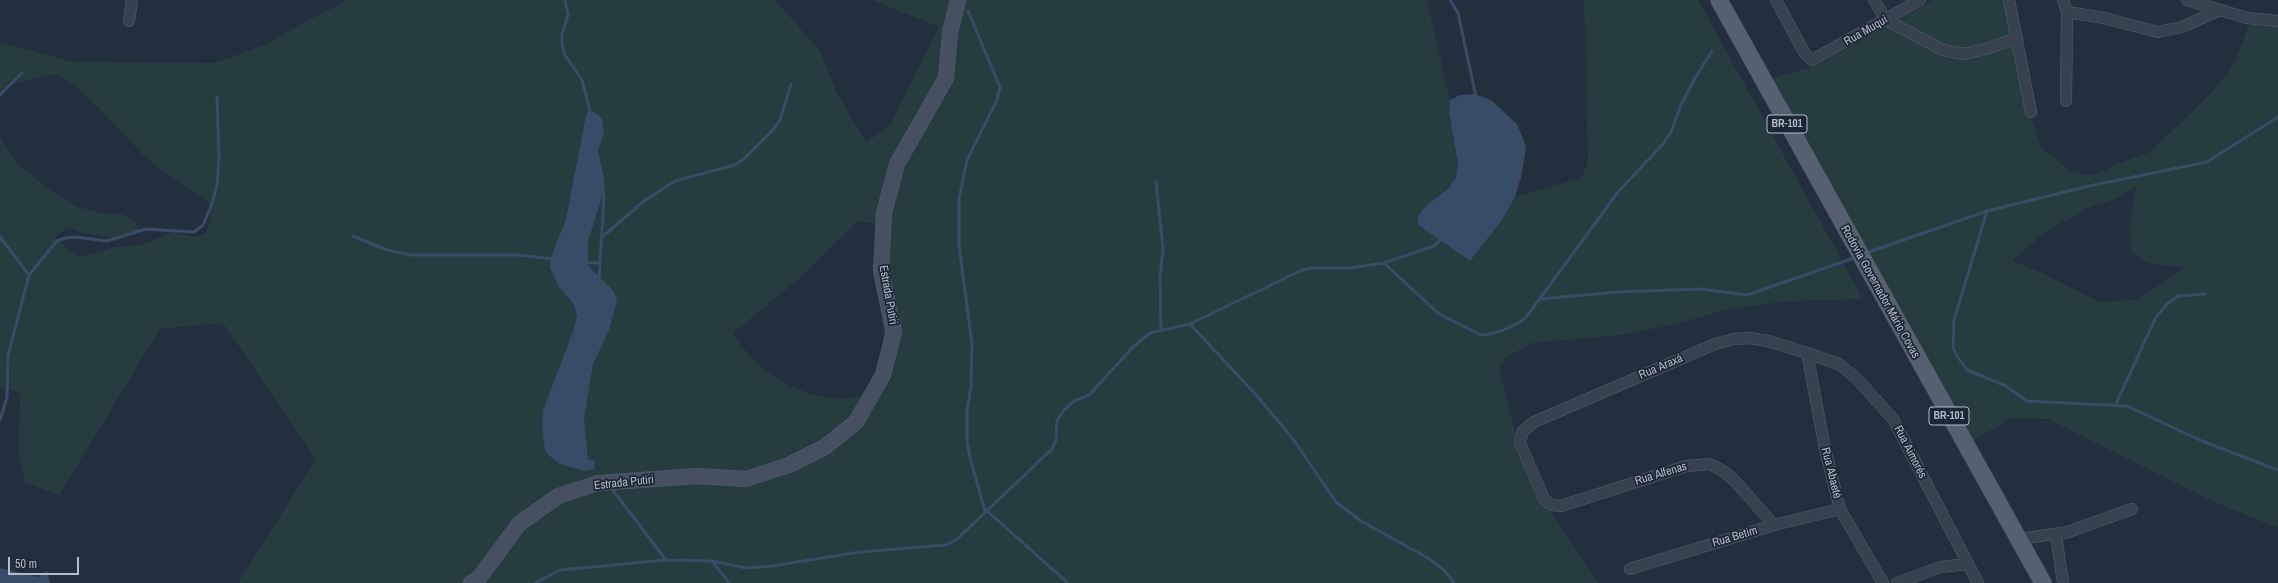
<!DOCTYPE html>
<html>
<head>
<meta charset="utf-8">
<style>
  body { margin:0 }
  #map { position:relative; width:2278px; height:583px; overflow:hidden; background:#242f3e; font-family:"Archivo Narrow",sans-serif }
  canvas { display:block }
  .scale { position:absolute; left:8px; top:557px; width:71px; height:18px; box-sizing:border-box; border:2px solid #b4bcc9; border-top:0; padding-left:5px; font-size:12px; line-height:14px; white-space:nowrap; color:#b4bcc9; -webkit-text-stroke:3px #1d2633; paint-order:stroke }
</style>
</head>
<body>
<div id="map">
<canvas width="2278" height="583"></canvas>
<div class="scale">50 m</div>
</div>
<script>
const g = document.querySelector('canvas').getContext('2d');
g.lineJoin = 'round';
function fill(path, color) { g.fillStyle = color; g.fill(path, 'evenodd'); }
const poly = rows => new Path2D(rows.map(r => 'M' + r).join(''));
function trace(path, color, width, dash) { g.strokeStyle = color; g.lineWidth = width; g.lineCap = dash ? 'butt' : 'round'; g.setLineDash(dash || []); g.stroke(path); }
function label(font, color, halo, rows, align = 'center') {
  g.font = font + ' "Archivo Narrow",sans-serif'; g.lineWidth = 3.5; g.setLineDash([]); g.textBaseline = 'middle'; g.strokeStyle = halo; g.fillStyle = color; for (const [text, x, y, turn = 0] of rows) {
    g.save(); g.translate(x, y); g.rotate((+turn || 0) * Math.PI / 180); g.textAlign = isNaN(turn) ? turn : align; if (halo) g.strokeText(text, 0, 0); g.fillText(text, 0, 0); g.restore();
  }
}
fill(poly([
  [348,0,775,0,820,51,836,91,866,143,891,124,939,27,872,0,1427,0,1450,100,1449,112,1458,164,1456,177,1449,188,1427,205,1418,225,1470,261,1502,220,1515,197,1581,178,1588,163,1584,0,1698,0,1863,299,1790,301,1729,309,1672,325,1620,335,1532,343,1507,357,1499,368,1526,475,1598,583,238,583,316,459,223,323,160,329,59,495,25,482,19,453,20,393,0,386,0,137,16,163,54,193,76,206,102,214,121,214,136,223,138,230,118,239,83,233,67,227,54,238,78,256,88,255,114,247,141,245,173,232,193,237,205,234,210,223,209,203,147,159,101,110,74,85,56,74,15,83,0,95,0,42,72,62,215,63,265,45,305,22],
  [586,115,604,134,598,150,603,174,588,241,588,266,614,291,608,333,593,364,584,419,588,459,595,461,545,451,543,410,573,331,577,315,573,303,559,287,550,268,551,257,566,219],
  [858,221,878,224,874,280,881,314,885,352,867,395,842,399,813,395,781,382,752,359,733,333,800,278],
  [1934,0,2005,0,2016,70,2041,147,2070,171,2084,175,2098,174,2115,165,2150,152,2210,94,2233,66,2250,22,2278,20,2278,528,2210,500,2048,419,2012,418,1969,443,1768,80,1817,65],
  [2136,187,2129,226,2131,251,2147,263,2185,268,2158,286,2135,300,2099,302,2038,271,2012,261,2048,230,2092,206,2115,199]
]), '#263c3f');
fill(poly([
  [1474,94,1491,100,1517,124,1526,146,1522,174,1515,197,1502,220,1470,261,1418,225,1418,216,1427,205,1449,188,1456,177,1458,164,1449,112,1450,100,1460,95],
  [592,111,602,118,604,134,598,150,603,174,602,197,588,241,588,266,614,291,617,301,608,333,593,364,584,419,588,459,595,461,594,469,585,471,560,464,551,457,545,451,542,426,543,410,573,331,577,315,573,303,559,287,550,268,551,257,566,219,586,115,588,112],
  [0,568,38,577,47,571,50,583,0,583]
]), '#394c67');
trace(poly([
  [565,0,568,15,562,34,562,45,565,55,582,80,591,115],
  [1450,0,1458,13,1476,97],
  [968,11,1000,87,997,100,967,160,959,199,959,246,972,344,971,386,967,411,967,441,970,458,985,511],
  [0,95,22,73],
  [1156,182,1163,249,1160,278,1161,331],
  [1987,211,1954,320,1953,347,1957,356,1967,370,2006,386,2027,401,2127,406,2202,441,2278,470],
  [353,236,387,250,411,255,517,255,554,259],
  [0,237,29,275],
  [601,238,644,201,675,181,735,165,744,159,772,131,780,120,791,84],
  [1866,253,1987,211,2089,186,2207,162,2278,117],
  [583,262,599,263],
  [1384,263,1439,314,1479,334,1485,335,1501,331,1519,323,1527,316,1618,192,1663,144,1671,132,1681,105,1695,78,1712,51],
  [599,280,604,197,602,176],
  [1540,299,1617,292,1700,289,1747,295,1857,257],
  [1190,324,1258,397,1293,439,1336,502,1361,521,1428,558,1445,571,1454,583],
  [2116,404,2156,317,2167,304,2178,296,2205,294],
  [0,420,7,397,8,356,29,275,57,241,65,238,76,237,107,241,146,229,194,232,203,225,212,204,217,185,219,158,217,97],
  [612,489,666,560],
  [986,510,1068,583],
  [712,561,729,583],
  [535,583,560,570,666,560,712,561,746,568,772,566,860,552,946,545,956,540,1052,449,1056,440,1057,421,1064,410,1074,401,1089,395,1133,347,1150,333,1190,324,1302,270,1312,268,1350,268,1384,263,1434,246,1441,239]
]), '#394c67', 3);
const street = poly([
  [1776,0,1805,54,1812,60,1920,0],
  [1874,0,1886,20,1943,50,1964,54,1989,48,2017,38],
  [2009,0,2031,112],
  [2063,0,2067,12,2066,101],
  [2187,0,2247,18,2278,21],
  [2067,12,2104,18,2158,32,2182,27,2220,10],
  [129,21,132,0],
  [1807,353,1825,449,1840,509,1883,583],
  [1774,525,1733,479,1723,471,1710,464,1686,466,1561,506,1551,505,1544,499,1520,443,1521,437,1523,431,1534,422,1715,344,1734,339,1750,338,1768,341,1807,353,1839,364,1858,380,1893,419,1978,583],
  [2056,535,2063,583],
  [2019,539,2068,532,2132,509],
  [1630,569,1774,525,1840,509],
  [1897,583,1940,567,1968,564]
]);
const secondary = poly([
  [471,583,479,578,519,524,558,496,598,483,698,476,746,479,789,465,825,447,856,422,883,375,894,332,881,271,884,213,897,164,946,78,950,33,958,0]
]);
const primary = poly([
  [1719,0,2043,583]
]);
trace(street, '#565f6c', 12);
trace(secondary, '#565f6c', 16);
trace(primary, '#414a57', 18);
trace(street, '#38414e', 11);
trace(secondary, '#465061', 15);
trace(primary, '#56606e', 17);
for (const [x, y, w] of [
  [1787,124,40],
  [1949,416,40]
]) { const box = new Path2D(); box.roundRect(x - w / 2, y - 9, w, 18, 3); g.fillStyle = '#1d2633'; g.fill(box); trace(box, '#b4bcc9', 1); }
label('bold 11px', '#b4bcc9', null, [
  ["BR-101",1787,124],
  ["BR-101",1949,416]
]);
label('12px', '#b4bcc9', '#1d2633', [
  ["Rua Muqui",1866,31,-30],
  ["Rodovia Governador Mário Covas",1880,292,61],
  ["Estrada Putiri",888,295,80],
  ["Rua Araxá",1661,367,-23],
  ["Rua Aimorés",1910,452,63],
  ["Rua Abaeté",1831,473,76],
  ["Rua Alfenas",1661,474,-17],
  ["Estrada Putiri",624,483,-6],
  ["Rua Betim",1735,537,-17]
]);
</script>
</body>
</html>
